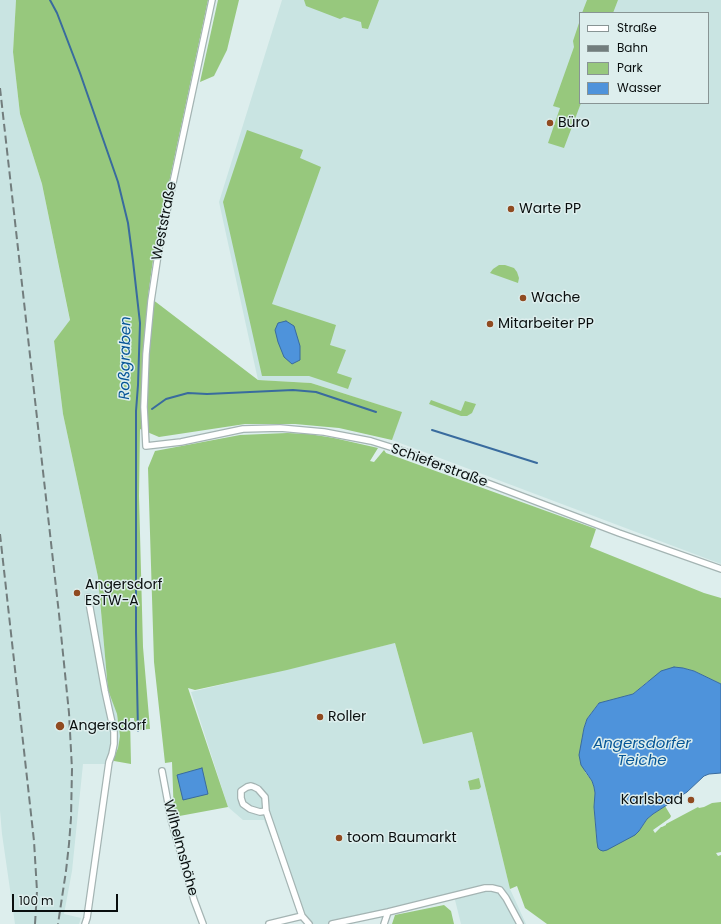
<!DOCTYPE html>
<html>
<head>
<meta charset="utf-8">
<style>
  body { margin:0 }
  #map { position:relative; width:721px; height:924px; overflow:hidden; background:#ddeeed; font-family:Poppins,sans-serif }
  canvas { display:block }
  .legend { position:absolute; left:579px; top:12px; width:130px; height:92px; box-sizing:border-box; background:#ddeeed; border:1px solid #889494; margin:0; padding:5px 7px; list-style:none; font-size:12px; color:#090e0e }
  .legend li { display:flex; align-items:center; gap:8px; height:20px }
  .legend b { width:20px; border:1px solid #889494 }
  .scale { position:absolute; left:12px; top:894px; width:106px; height:18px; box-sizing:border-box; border:2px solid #090e0e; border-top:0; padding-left:5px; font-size:12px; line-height:14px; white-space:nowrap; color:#090e0e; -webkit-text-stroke:3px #ddeeed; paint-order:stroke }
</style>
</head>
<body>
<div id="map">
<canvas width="721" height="924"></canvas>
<ul class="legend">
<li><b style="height:5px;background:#fff"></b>Straße</li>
<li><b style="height:5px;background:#727d7d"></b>Bahn</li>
<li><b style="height:11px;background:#97c87d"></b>Park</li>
<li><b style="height:11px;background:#4e93db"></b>Wasser</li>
</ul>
<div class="scale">100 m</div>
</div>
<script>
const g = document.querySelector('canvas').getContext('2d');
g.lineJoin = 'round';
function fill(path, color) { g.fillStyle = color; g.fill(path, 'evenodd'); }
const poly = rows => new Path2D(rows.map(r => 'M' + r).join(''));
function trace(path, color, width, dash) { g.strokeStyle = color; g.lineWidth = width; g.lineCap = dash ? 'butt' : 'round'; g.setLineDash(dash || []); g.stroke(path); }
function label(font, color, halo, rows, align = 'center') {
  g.font = font + ' Poppins,sans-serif'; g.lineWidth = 3; g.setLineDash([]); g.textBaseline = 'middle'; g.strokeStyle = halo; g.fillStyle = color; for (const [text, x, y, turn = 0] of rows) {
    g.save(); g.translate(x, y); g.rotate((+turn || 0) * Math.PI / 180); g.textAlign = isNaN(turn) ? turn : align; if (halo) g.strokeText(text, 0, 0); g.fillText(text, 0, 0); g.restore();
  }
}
fill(poly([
  [0,0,16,0,13,52,20,114,42,184,70,321,54,341,63,414,98,577,108,690,117,714,120,736,118,748,113,760,105,764,83,764,72,871,64,914,81,918,79,924,15,924,2,834,0,811],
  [282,0,721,0,721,564,392,440,401,412,311,383,258,380,219,202],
  [580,13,708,13,708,103,580,103],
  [395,643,423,744,472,732,510,889,526,924,461,924,454,896,331,924,309,924,302,916,264,820,243,820,228,807,191,692]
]), '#c9e4e2');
fill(poly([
  [16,0,208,0,154,253,148,296,258,380,311,383,402,412,392,440,339,428,295,424,245,424,159,437,140,429,139,496,143,647,150,729,135,730,134,718,130,718,131,764,114,761,113,760,118,748,120,736,117,714,108,690,98,577,63,414,54,341,70,320,42,184,20,114,13,52],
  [218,0,239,0,227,50,214,76,200,82],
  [304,0,379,0,368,29,362,28,361,22,344,17,340,19,306,6],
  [587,0,618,0,613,13,582,13],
  [580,20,581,103,564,148,548,143,560,108,553,106,574,47,573,41],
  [247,130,303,150,300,158,321,167,272,304,336,325,330,345,346,350,337,373,352,378,348,389,309,376,262,376,223,202],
  [499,265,505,265,514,268,517,272,519,278,518,283,490,273,493,269],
  [431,400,461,411,465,401,476,404,472,413,467,416,461,416,429,404],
  [287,433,309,434,334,438,378,448,370,461,374,462,384,450,386,453,596,529,590,547,704,593,721,598,721,684,694,671,683,668,647,682,633,694,598,704,587,719,584,728,582,743,585,772,592,781,594,787,595,793,594,807,597,842,639,831,647,819,653,814,665,806,671,816,670,818,653,830,655,833,661,827,662,827,666,825,666,824,698,807,699,808,704,807,712,803,721,802,721,852,716,853,718,856,721,855,721,924,547,924,525,908,517,886,510,889,472,732,423,744,395,643,287,670,195,690,188,688,228,807,174,817,172,762,165,763,154,662,148,468,155,451,240,435],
  [479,778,481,787,479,789,470,790,468,781],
  [444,905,451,911,454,924,392,924,395,915]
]), '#97c87d');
const water = poly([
  [286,321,294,326,300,346,300,360,292,364,284,357,278,342,275,330,278,323,286,321],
  [674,667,683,668,694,671,721,684,721,773,709,774,704,776,687,792,653,814,647,819,639,831,635,835,607,850,603,851,600,850,598,848,597,842,594,807,595,793,594,787,592,781,581,765,579,755,584,728,587,719,599,703,633,694,661,671,674,667],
  [202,768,208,794,183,800,177,775,202,768]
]);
fill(water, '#4e93db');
trace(water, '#396b9e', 1);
trace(poly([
  [50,0,57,13,80,73,118,182,128,223,133,261,140,323,138,385,136,411,136,632,138,731],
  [152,409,166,399,188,393,207,394,293,390,316,392,376,412],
  [432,430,537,463]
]), '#396b9e', 2);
const street = poly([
  [212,0,159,248,151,301,146,354,144,407,146,446,181,442,243,429,280,428,324,432,371,441,403,451,619,533,721,569],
  [162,771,171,819,194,900,203,924],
  [266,811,260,812,250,809,243,804,241,798,241,791,247,787,251,786,254,787,258,789,265,797,266,811,302,916,309,924],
  [85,924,87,918,109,762,112,754,114,744,114,732,105,691,88,597],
  [269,924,302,916],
  [332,924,388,912,485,888,492,888,500,890,506,898,520,924],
  [384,924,388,912]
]);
trace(street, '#a4b4b3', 8);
trace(street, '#fff', 5.5);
trace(poly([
  [0,88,59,614,69,713,72,769,71,818,69,844,66,871,58,924],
  [0,534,34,841,37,891,35,924]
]), '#727d7d', 2, [8, 4]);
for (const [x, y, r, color] of [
  [550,123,4,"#904b21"],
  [511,209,4,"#904b21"],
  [523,298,4,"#904b21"],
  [490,324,4,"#904b21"],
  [77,593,4,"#904b21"],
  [320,717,4,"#904b21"],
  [60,726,5,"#904b21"],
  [691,800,4,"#904b21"],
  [339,838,4,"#904b21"]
]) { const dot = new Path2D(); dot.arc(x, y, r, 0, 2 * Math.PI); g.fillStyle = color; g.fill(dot); trace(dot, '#ddeeed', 1.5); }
label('14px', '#090e0e', '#ddeeed', [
  ["Büro",558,123],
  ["Warte PP",519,209],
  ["Wache",531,298],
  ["Mitarbeiter PP",498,324],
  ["Angersdorf",85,585],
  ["ESTW-A",85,601],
  ["Roller",328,717],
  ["Angersdorf",69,726],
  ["Karlsbad",683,800,"right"],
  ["toom Baumarkt",347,838]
], 'left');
label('14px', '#090e0e', '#ddeeed', [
  ["Weststraße",165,221,-79],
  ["Schieferstraße",439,466,20],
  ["Wilhelmshöhe",180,848,75]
]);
label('italic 15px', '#055596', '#ddeeed', [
  ["Roßgraben",126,358,-89],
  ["Angersdorfer",642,744],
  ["Teiche",642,761]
]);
</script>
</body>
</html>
